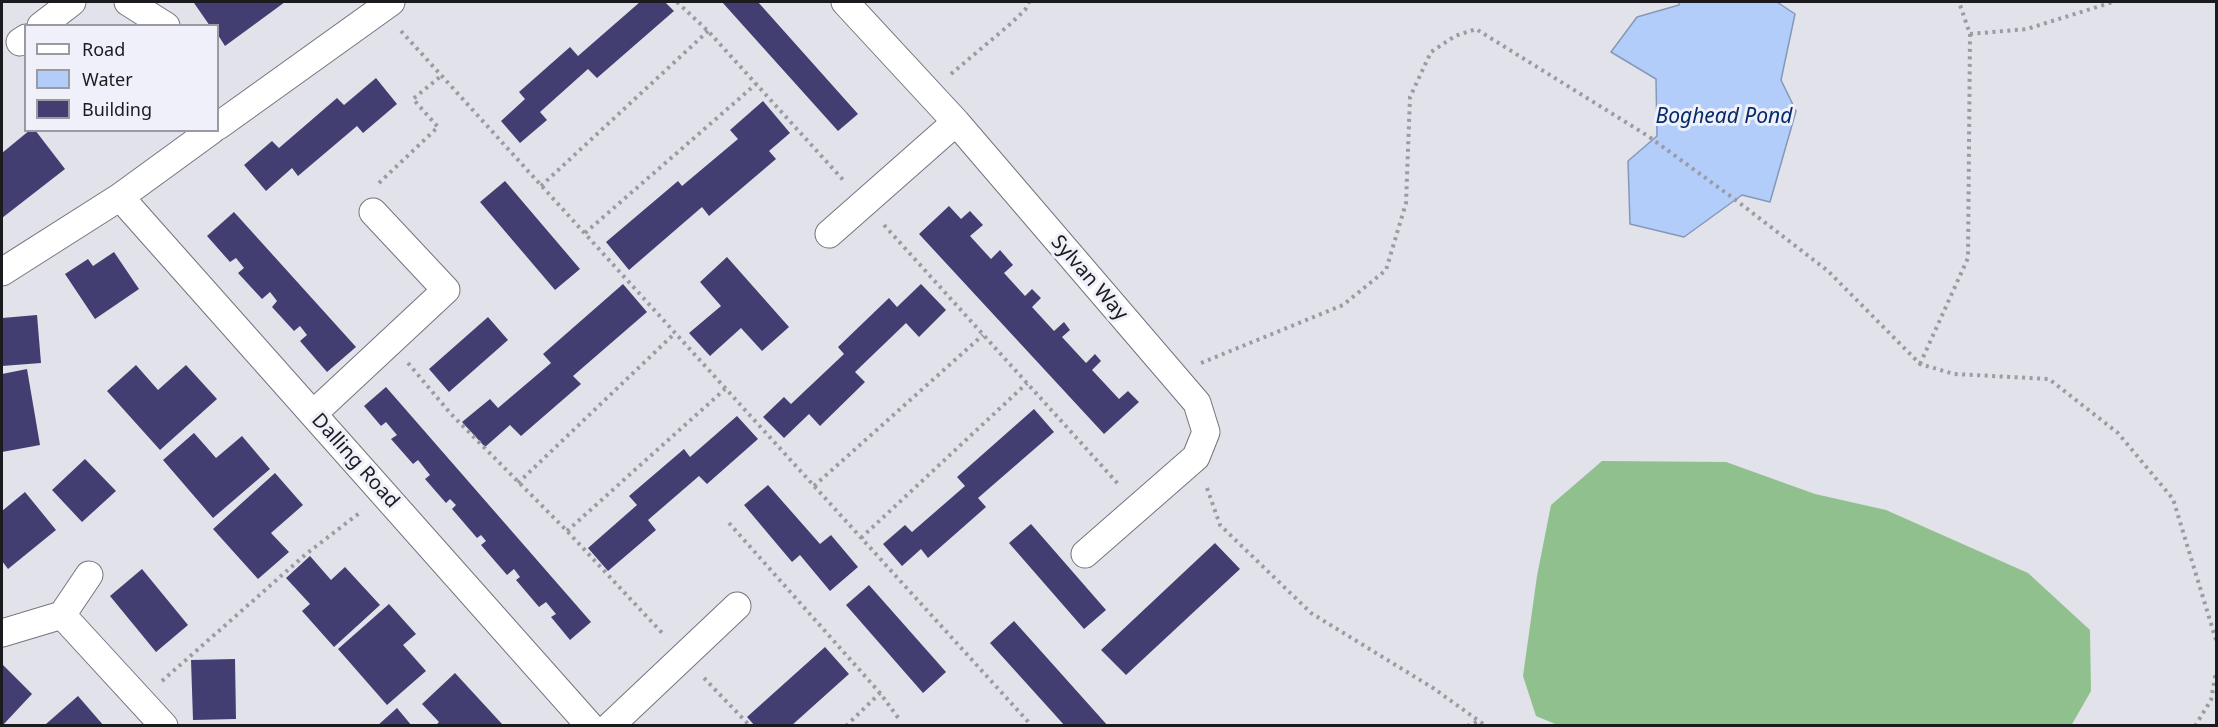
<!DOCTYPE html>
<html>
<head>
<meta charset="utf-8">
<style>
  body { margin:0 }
  #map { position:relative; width:2218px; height:727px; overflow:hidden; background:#e2e2eb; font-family:"Noto Sans",sans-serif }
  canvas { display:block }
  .frame { position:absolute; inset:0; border:3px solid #1b1b1f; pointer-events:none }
  .legend { position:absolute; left:24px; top:24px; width:195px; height:108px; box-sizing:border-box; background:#eff0f9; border:2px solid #9a9ba2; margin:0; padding:8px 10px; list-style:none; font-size:18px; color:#1b1b1f }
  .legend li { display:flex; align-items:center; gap:12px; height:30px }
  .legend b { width:30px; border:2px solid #9a9ba2 }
</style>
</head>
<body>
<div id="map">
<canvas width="2218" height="727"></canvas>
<div class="frame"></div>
<ul class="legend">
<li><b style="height:8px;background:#fff"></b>Road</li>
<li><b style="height:16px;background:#b2cdf9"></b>Water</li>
<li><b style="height:16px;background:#423e72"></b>Building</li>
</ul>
</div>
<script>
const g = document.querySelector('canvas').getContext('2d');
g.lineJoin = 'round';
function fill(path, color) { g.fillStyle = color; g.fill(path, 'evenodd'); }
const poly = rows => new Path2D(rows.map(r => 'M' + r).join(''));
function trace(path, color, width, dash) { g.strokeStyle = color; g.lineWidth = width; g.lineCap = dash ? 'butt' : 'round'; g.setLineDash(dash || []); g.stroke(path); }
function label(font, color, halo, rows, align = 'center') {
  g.font = font + ' "Noto Sans",sans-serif'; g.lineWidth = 6; g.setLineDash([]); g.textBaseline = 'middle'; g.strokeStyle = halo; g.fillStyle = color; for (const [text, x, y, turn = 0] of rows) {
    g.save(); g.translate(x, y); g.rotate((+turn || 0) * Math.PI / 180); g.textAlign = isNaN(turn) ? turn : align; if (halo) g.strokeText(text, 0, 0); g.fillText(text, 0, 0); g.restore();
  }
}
fill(poly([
  [1602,461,1726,462,1815,494,1886,510,2028,573,2090,630,2091,691,2071,726,1560,726,1536,716,1523,676,1537,576,1551,505]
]), '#90c08e');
const water = poly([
  [1679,2,1777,2,1795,14,1781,80,1796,111,1770,202,1742,195,1684,237,1630,224,1628,161,1657,136,1656,79,1611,52,1637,17,1679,5,1679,2]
]);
fill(water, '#b2cdf9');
trace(water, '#8598b8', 1.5);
fill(poly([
  [196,2,285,2,225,46,218,35,218,26,210,26,194,3],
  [640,2,665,2,674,11,597,78,588,69,540,112,547,120,520,143,501,121,525,99,519,92,570,47,578,56],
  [722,2,758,2,858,114,838,131],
  [376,78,397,104,363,133,357,126,298,176,292,168,266,191,244,165,272,141,279,148,337,98,344,105],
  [763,101,790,133,769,151,776,159,709,216,702,207,629,270,606,242,678,181,682,186,738,139,730,130],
  [30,130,35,130,65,169,2,218,2,153],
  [505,181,580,269,555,290,480,202],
  [949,206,961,219,970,211,983,225,970,236,991,259,1000,250,1013,265,1004,273,1025,296,1032,289,1041,298,1032,307,1054,331,1064,322,1070,330,1062,337,1086,363,1095,354,1101,361,1092,370,1119,399,1128,391,1139,402,1104,434,919,234],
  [234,212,356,347,327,372,300,341,307,335,300,326,294,331,272,307,277,301,270,292,262,299,238,273,244,268,236,258,230,262,207,236],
  [114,252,139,289,95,319,65,274,88,259,93,266],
  [727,257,789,327,762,351,741,328,710,356,689,333,721,306,700,282],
  [623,284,647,312,573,376,581,384,521,436,510,425,485,447,462,422,490,399,498,408,551,363,543,354],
  [921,284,946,310,919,337,906,323,855,372,865,382,820,426,809,414,784,438,763,417,784,397,791,404,844,354,838,347,889,298,897,307],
  [37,315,41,363,2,366,2,318],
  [488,317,508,340,449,392,429,369],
  [136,365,158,390,186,365,217,399,160,450,107,391],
  [27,369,40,445,2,452,2,374],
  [386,387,591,622,570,640,551,617,556,614,546,602,539,607,516,580,520,577,514,569,507,575,481,545,486,541,481,535,477,538,452,509,456,505,450,499,446,503,425,479,430,475,418,460,413,464,391,439,397,435,386,422,381,426,364,406],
  [1034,409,1054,432,978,498,986,507,928,558,921,549,902,566,883,544,905,525,912,532,965,486,957,477],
  [737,416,758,439,707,484,699,476,648,520,656,530,608,571,588,548,637,505,629,496,684,449,690,457],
  [194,433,216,458,242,436,270,469,213,518,163,460],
  [85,459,116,491,82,522,52,490],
  [275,473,303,505,271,533,289,552,258,579,213,529],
  [768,485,820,544,831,535,858,567,830,591,800,555,792,562,744,505],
  [25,492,56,530,8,569,2,561,2,511],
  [1031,524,1106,610,1084,629,1009,543],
  [1215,543,1240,569,1126,675,1101,650],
  [310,556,331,580,345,567,380,605,334,647,302,611,310,604,286,578],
  [142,569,188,625,156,652,110,596],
  [869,585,946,672,923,693,846,605],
  [389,604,416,634,403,645,426,671,387,705,338,649],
  [1014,621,1108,726,1065,726,990,643],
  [825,647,849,674,791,726,755,726,747,717],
  [235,659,236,719,193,720,191,660],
  [2,664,32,694,2,726],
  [455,673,502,724,503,726,435,726,439,722,422,704],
  [78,696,104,726,47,726,46,724],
  [397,708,412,726,377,726]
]), '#423e72');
const minor = poly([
  [128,2,166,26],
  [845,2,956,122,1197,403,1206,432,1196,457,1085,554],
  [41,26,72,2],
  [20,42,26,38],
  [218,126,391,2],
  [120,197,590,726],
  [829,234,956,122],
  [2,272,120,197,212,130],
  [313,414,446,290,373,212],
  [62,615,89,575],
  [2,633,62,615,164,726],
  [610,726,737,606]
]);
trace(minor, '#74757d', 29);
trace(poly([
  [677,2,708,31,845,182],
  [401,31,1032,726],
  [1970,34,2027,29,2113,2],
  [951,74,1008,26,1025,10,1029,2],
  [379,183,438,127,413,99,441,76],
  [541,186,708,31],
  [884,225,1120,486],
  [585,233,756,84],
  [408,363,451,414,567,531,664,635],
  [1201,363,1343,305,1386,270,1406,203,1410,97,1431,52,1455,36,1476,29,1648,136,1737,201,1828,271,1920,364,1954,374,2049,379,2118,433,2173,499,2216,640],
  [1920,364,1968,258,1970,34,1959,2],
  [518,483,675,333],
  [814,486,983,335],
  [1207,488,1220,525,1311,613,1433,688,1486,726],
  [729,523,880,693,899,719],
  [567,531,725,389],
  [861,538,1027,383],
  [704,678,750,726],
  [162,681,306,554,362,511],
  [846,726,880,693],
  [1467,726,1479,721],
  [2195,726,2211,700,2216,672]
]), '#9b9ba2', 4, [3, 4.5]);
trace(minor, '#fff', 27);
label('20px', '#1b1b1f', '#eff0f9', [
  ["Sylvan Way",1089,278,49],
  ["Dalling Road",355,461,48]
]);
label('italic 21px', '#052b69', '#eff0f9', [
  ["Boghead Pond",1724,117]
]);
</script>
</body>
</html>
